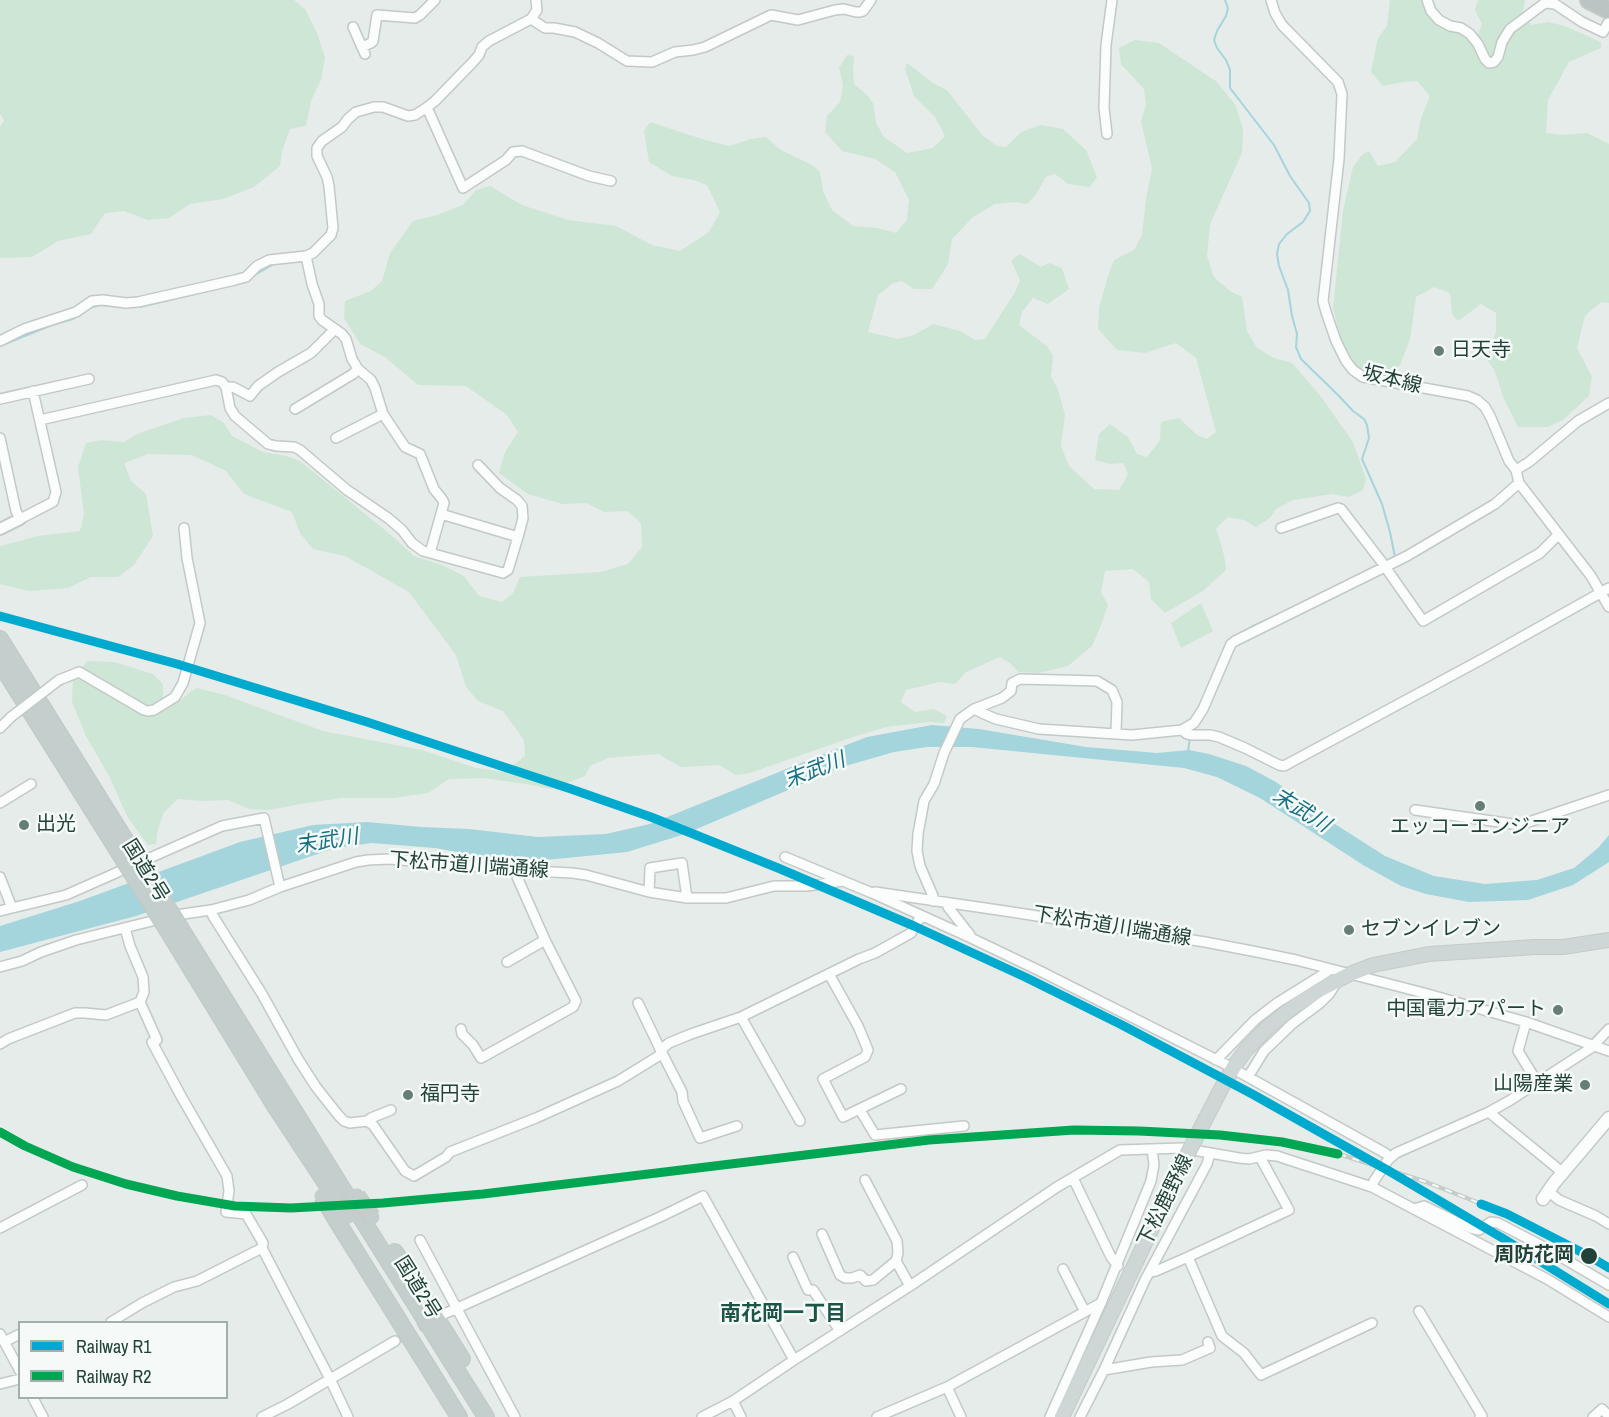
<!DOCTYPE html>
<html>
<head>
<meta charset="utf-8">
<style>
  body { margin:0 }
  #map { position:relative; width:1609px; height:1417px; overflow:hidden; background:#e6ece9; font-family:"Archivo Narrow",sans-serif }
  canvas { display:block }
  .legend { position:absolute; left:18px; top:1321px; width:210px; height:78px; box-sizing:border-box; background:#f5faf8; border:2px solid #a1b0ac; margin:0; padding:8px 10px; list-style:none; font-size:18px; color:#224239 }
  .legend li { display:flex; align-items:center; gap:12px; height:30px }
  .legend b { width:30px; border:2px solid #a1b0ac }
</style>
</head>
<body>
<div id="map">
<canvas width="1609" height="1417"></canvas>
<ul class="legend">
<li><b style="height:8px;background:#00a9ce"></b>Railway R1</li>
<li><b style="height:8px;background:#00a651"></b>Railway R2</li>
</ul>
</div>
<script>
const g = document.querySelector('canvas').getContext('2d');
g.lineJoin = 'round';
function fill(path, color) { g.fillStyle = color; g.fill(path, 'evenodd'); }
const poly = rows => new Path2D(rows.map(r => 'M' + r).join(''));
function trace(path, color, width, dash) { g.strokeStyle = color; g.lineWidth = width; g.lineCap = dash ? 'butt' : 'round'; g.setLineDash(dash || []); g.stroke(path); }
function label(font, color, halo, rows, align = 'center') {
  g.font = font + ' "Archivo Narrow","Noto Sans JP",sans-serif'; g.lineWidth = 5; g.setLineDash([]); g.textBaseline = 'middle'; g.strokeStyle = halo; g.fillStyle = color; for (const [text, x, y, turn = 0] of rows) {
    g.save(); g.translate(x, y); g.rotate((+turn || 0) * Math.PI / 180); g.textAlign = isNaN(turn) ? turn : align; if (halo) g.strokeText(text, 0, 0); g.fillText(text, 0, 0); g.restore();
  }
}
fill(poly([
  [0,0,294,0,305,9,318,35,325,58,321,80,311,101,306,126,290,129,282,151,280,166,254,187,223,199,190,204,169,218,148,220,124,211,105,213,91,234,58,241,32,257,0,258,0,127,4,120,0,114],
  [1390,0,1423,0,1429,15,1460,31,1478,34,1482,24,1475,10,1478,0,1525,0,1523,11,1531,25,1548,22,1565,26,1601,42,1601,48,1569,62,1548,100,1546,133,1562,135,1587,133,1609,144,1609,303,1601,302,1585,316,1577,348,1592,377,1589,396,1563,420,1548,427,1518,427,1504,399,1494,369,1486,359,1496,332,1496,313,1481,304,1458,321,1452,314,1450,293,1434,287,1416,297,1410,339,1400,365,1387,378,1363,371,1351,360,1341,339,1333,308,1343,211,1353,167,1362,155,1369,151,1378,166,1395,162,1417,139,1421,118,1430,96,1417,81,1403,82,1383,86,1371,72,1378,38,1387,26],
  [1135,40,1159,43,1217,82,1236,106,1243,129,1242,153,1210,224,1207,256,1214,277,1230,291,1242,297,1247,331,1257,348,1274,358,1292,363,1319,394,1353,442,1366,479,1363,490,1349,497,1332,494,1293,500,1276,509,1270,518,1256,527,1244,520,1228,517,1216,528,1224,555,1226,570,1203,591,1165,613,1151,599,1149,582,1133,569,1105,571,1101,592,1108,605,1101,625,1092,646,1068,666,1038,673,1018,672,1011,664,1000,657,966,672,955,684,939,682,906,690,901,702,915,712,933,709,947,716,944,723,929,722,886,727,844,740,750,773,736,775,719,765,681,767,658,754,608,758,590,766,585,776,551,789,532,785,484,778,449,779,428,793,394,798,342,798,300,804,270,810,249,809,228,800,204,801,178,799,164,812,158,829,156,844,148,845,128,818,109,776,86,736,72,702,73,680,87,661,114,662,153,674,163,684,163,698,173,704,181,700,190,692,197,688,225,695,323,731,422,750,476,768,504,772,525,756,524,740,503,711,478,701,466,687,456,655,409,592,345,556,313,549,300,533,292,512,244,494,226,471,192,455,148,454,124,463,131,481,146,494,153,536,134,565,118,577,91,577,68,588,29,591,0,584,0,546,38,536,80,531,84,514,78,467,86,443,101,440,124,442,137,434,184,418,211,415,224,423,232,436,263,452,286,456,300,461,391,535,414,556,442,565,464,576,479,596,502,602,513,593,520,577,601,572,628,564,642,547,641,523,627,511,604,512,587,503,562,504,528,494,499,473,505,452,518,432,507,415,466,386,418,385,385,357,360,344,344,318,345,301,371,291,382,281,390,253,413,221,437,215,463,205,476,190,490,186,522,205,568,220,616,226,652,245,680,251,709,232,720,212,707,185,694,180,672,176,649,162,644,131,650,122,702,139,729,146,751,139,766,137,781,150,812,165,820,172,823,191,832,210,853,226,878,228,896,233,907,220,909,200,895,172,875,159,842,151,825,132,827,116,840,102,843,85,839,68,847,55,854,56,853,70,854,84,867,95,873,103,876,123,884,137,907,153,933,148,945,136,935,117,914,96,905,69,907,63,933,83,947,90,982,135,997,146,1006,147,1021,132,1041,125,1063,129,1086,150,1097,177,1090,187,1068,184,1055,174,1046,177,1036,194,1027,204,1015,202,995,204,973,217,952,239,948,264,932,289,914,289,902,281,893,283,878,295,868,332,898,339,914,335,933,324,960,331,975,340,985,339,1015,292,1020,280,1011,261,1020,254,1041,267,1049,263,1062,268,1069,289,1048,304,1033,298,1022,312,1019,325,1048,347,1053,356,1051,376,1058,390,1065,415,1061,446,1069,466,1094,489,1119,490,1128,474,1123,463,1110,464,1095,460,1099,434,1110,424,1128,437,1137,454,1147,457,1160,440,1161,422,1179,418,1197,435,1207,439,1216,432,1196,358,1176,343,1145,353,1117,350,1098,329,1099,308,1108,276,1114,260,1134,250,1142,235,1146,199,1152,168,1141,122,1146,104,1144,89,1121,64,1119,48],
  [1201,603,1213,631,1181,648,1171,623]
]), '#cee6d6');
fill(poly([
  [932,725,979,729,1086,747,1157,753,1189,750,1209,754,1246,766,1276,782,1324,817,1385,856,1434,876,1485,884,1537,880,1574,868,1598,848,1609,835,1609,862,1573,885,1528,900,1469,902,1426,894,1401,886,1363,865,1260,798,1217,777,1184,768,972,747,927,747,894,752,842,767,685,834,627,852,546,860,485,857,435,848,372,843,335,848,136,916,0,952,0,926,80,901,240,842,313,825,367,822,421,827,469,829,538,837,606,834,650,824,821,755,867,737]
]), '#a4d4dc');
trace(poly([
  [1225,0,1228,8,1226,16,1217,31,1214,40,1217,48,1226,60,1230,70,1230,88,1274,145,1290,176,1309,203,1310,211,1303,222,1287,234,1279,244,1277,254,1279,266,1288,290,1292,316,1297,334,1296,347,1301,359,1338,395,1353,411,1364,419,1367,425,1369,438,1362,459,1382,504,1390,532,1395,557,1386,561],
  [253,276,274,264],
  [131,307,140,307,208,291],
  [87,309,99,305,125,307],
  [0,346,52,325,73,319,80,314],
  [1228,640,1253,626,1284,612],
  [1195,714,1202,700],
  [1188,752,1190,737]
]), '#a4d4dc', 2);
trace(poly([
  [395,1341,429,1322]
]), '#bfcac6', 9, [9, 4.5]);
const minor = poly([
  [1271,0,1275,13,1282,25,1338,82,1342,94,1339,159,1323,301,1326,312,1336,341,1346,361,1353,370,1363,377,1468,396,1477,400,1485,407,1491,418,1509,461,1516,470,1519,483,1591,576,1609,607],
  [1427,0,1431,11,1439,20,1450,26,1461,28,1470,34,1478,44,1485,59,1489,63,1494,62,1498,57,1502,42,1510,29,1545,3,1555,4,1582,22,1603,32,1608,23],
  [531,19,545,28,554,28,575,32,598,43,627,61,652,62,675,52,693,50,705,47,771,15,798,20,835,10,844,9,856,12,860,12,863,11,871,0],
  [353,27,365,54],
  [362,47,371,43,373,41,377,15,415,18,420,15,435,0],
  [426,108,429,112,463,188,506,160,513,152,522,151,589,176,611,181],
  [1107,134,1104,108,1106,45,1112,0],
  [306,256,312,284,319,304,319,316,322,320,342,334,346,339,352,359,358,369,371,380,375,388,383,414,405,447,420,454,434,489,442,499,444,503,430,553],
  [0,341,24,329,76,312,92,301,103,300,126,303,138,302,235,280,246,277,257,266,269,260,306,256,313,253,331,235,333,228,329,186,327,177,317,156,317,148,322,141,342,127,348,119,356,112,374,107,383,107,408,116,415,115,426,108,435,101,472,63,479,55,482,47,489,41,531,19,537,10,536,0],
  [226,387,230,408,235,416,268,444,276,446,294,447,300,450,347,490,388,518,402,530,412,543,423,551,503,573,508,570,518,537,523,518,522,506,517,500,500,488,478,465],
  [0,399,89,379],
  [295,409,353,374,358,369],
  [40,420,216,380,222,382,226,387,233,387,250,396,258,386,278,372,311,353,335,329],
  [0,438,16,511,20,519,53,502,56,492,33,391],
  [336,438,383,414],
  [1516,470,1529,462,1578,421,1609,403],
  [441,514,518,537],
  [1281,528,1338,508,1341,509,1381,561,1423,621,1540,553,1558,535],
  [59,680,79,672,144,710,148,711,154,710,175,697,183,683,200,623,187,558,184,528],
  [974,709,1002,698,1011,691,1012,683,1020,679,1097,681,1112,690,1117,702,1116,733],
  [0,728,11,717],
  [1182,730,1187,734,1193,735,1210,735,1219,737,1245,748,1279,765,1284,766,1486,657,1609,588],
  [0,803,31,784],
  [1415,810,1520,825,1609,795],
  [785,857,872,893,969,937,1040,971,1227,1065],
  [0,877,12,908],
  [649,892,650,868,682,863,687,898],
  [872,893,875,892,1005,911,1205,942,1252,951,1296,960,1424,993,1526,1022,1609,1051],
  [933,901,933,896,920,866,917,851,918,834,924,801,934,784,944,753,960,719,974,709,982,713,996,719,1039,729,1132,735,1182,730,1194,723,1203,709,1231,644,1235,641,1407,556,1495,504,1519,483],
  [948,903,948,907,970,935,969,937],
  [211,910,213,916,262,994,298,1059,316,1087,339,1116,344,1121,350,1123,367,1121,371,1118,391,1110],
  [0,911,66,895,222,826,264,818,280,887],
  [125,928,130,946,143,977,144,992,140,1002,157,1040,152,1042,181,1096,227,1176,229,1191,226,1212,246,1214,263,1243,262,1248,330,1379,348,1417],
  [507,962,545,940],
  [0,967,22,961,41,952,76,940,176,915,211,910,249,900,280,887,356,862,368,860,390,859,514,870,572,873,586,875,649,892,687,898,726,898,774,886,807,886,843,881],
  [829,974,858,1026,868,1050,865,1057,823,1079,843,1117,901,1089],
  [638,1003,662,1053,682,1092,683,1101,700,1138,737,1126],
  [741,1017,800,1121],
  [1526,1022,1518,1051,1537,1082],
  [461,1029,462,1034,473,1045,481,1058,573,1007,576,1001,545,940,514,870],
  [0,1044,8,1039,75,1013,85,1013,106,1015,140,1002],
  [1216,1060,1255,1020,1277,1003,1330,970],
  [1239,1072,1385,1153,1390,1157],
  [1248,1077,1264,1051,1292,1024,1319,1004,1329,994,1336,983],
  [860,1110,875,1135,964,1126],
  [1489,1112,1496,1118,1562,1172],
  [367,1121,373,1125,405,1171,414,1176,446,1157,450,1152,536,1118,618,1081,657,1057,662,1053,663,1048,669,1043,691,1034,741,1017,859,959,875,953,911,933,921,916],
  [1073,1178,1111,1257,1118,1266],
  [1372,1187,1547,1279,1609,1317],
  [1548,1191,1559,1200,1596,1216,1609,1224],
  [1414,1209,1424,1206,1470,1228,1479,1230,1491,1222,1498,1223,1546,1248,1609,1285],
  [0,1228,82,1185],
  [822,1234,840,1275,845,1278,852,1278,860,1275,866,1281,873,1280,896,1261,898,1253,897,1241,865,1180],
  [420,1240,515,1417],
  [793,1257,808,1290,813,1290,840,1331],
  [1188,1257,1222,1336,1244,1353,1261,1375,1372,1323],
  [896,1261,910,1286],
  [1063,1269,1085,1312],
  [1150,1272,1156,1271,1188,1257,1289,1210,1260,1157],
  [1419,1311,1482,1416,1480,1417],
  [444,1314,660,1217,703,1196,794,1360],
  [111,1322,142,1303,174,1287,197,1281,262,1248],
  [0,1334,20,1371],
  [4,1342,20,1334],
  [1104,1370,1151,1362,1182,1360,1210,1348,1208,1342],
  [0,1384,20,1379],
  [947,1387,961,1417],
  [33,1398,43,1417],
  [733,1401,741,1417],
  [262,1417,288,1404,395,1341],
  [702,1417,733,1401,794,1360,910,1286,1057,1187,1120,1150,1182,1148,1239,1158,1249,1159,1266,1155,1277,1156,1372,1187,1374,1181,1388,1160,1396,1153,1489,1112,1509,1101,1591,1048,1609,1029],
  [877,1417,947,1387,1101,1303],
  [1050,1417,1101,1303,1151,1181,1154,1165,1152,1149],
  [1080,1417,1104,1370,1145,1280,1207,1164,1210,1153],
  [1593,1417,1602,1409,1609,1416]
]);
const tertiary = poly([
  [0,529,20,519]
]);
const secondary = poly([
  [1543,1199,1554,1183,1609,1118]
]);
const primary = poly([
  [1206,1118,1221,1089,1235,1065,1246,1050,1269,1026,1295,1006,1321,989,1350,974,1373,965,1429,954,1535,947,1563,947,1609,940],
  [1062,1417,1187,1155]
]);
const trunk = poly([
  [0,639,134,854],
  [0,663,123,859],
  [181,929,347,1196],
  [168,931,275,1106,335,1197],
  [360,1216,486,1417],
  [335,1218,459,1417],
  [395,1252,462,1359]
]);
const motorway = poly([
  [1589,0,1609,10]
]);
trace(minor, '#c3c9c6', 12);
trace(tertiary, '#c3c9c6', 14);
trace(secondary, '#c1cac6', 15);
trace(primary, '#c2cbc8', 16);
trace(trunk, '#c2cbc8', 18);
trace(motorway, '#c2cbc8', 20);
trace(minor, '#fbfcfc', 9);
trace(tertiary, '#fbfcfc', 10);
trace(secondary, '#fbfcfc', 12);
trace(primary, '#ced7d5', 14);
trace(trunk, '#c4cecc', 15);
trace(motorway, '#bbc4c2', 16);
const rail = poly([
  [0,1132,25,1146,73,1167,126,1184,177,1196,235,1206,291,1208,383,1203,483,1194,929,1140,985,1135,1074,1130,1139,1131,1220,1135,1282,1142,1342,1155,1426,1182,1507,1214,1589,1256,1609,1268]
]);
trace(rail, '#c7cdca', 4.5);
trace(rail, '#f5faf8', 2, [7]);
const minorBridge = poly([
  [11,717,59,680]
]);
const primaryBridge = poly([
  [1187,1155,1206,1118]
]);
const trunkBridge = poly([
  [134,854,181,929],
  [123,859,168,931],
  [322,1196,335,1218],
  [357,1196,372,1217],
  [335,1197,348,1216]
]);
trace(minorBridge, '#c3c9c6', 12, []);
trace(primaryBridge, '#c2cbc8', 16, []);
trace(trunkBridge, '#c2cbc8', 18, []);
trace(minorBridge, '#fbfcfc', 9);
trace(primaryBridge, '#ced7d5', 14);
trace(trunkBridge, '#c4cecc', 15);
trace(poly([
  [0,616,177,664,367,722,571,789,651,817,778,868,914,926,1025,977,1122,1025,1254,1095,1389,1171,1504,1239,1609,1304],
  [1481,1204,1507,1214,1589,1256,1609,1268]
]), '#00a9ce', 9);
trace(poly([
  [0,1132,25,1146,73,1167,126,1184,177,1196,235,1206,291,1208,383,1203,483,1194,929,1140,1074,1130,1139,1131,1220,1135,1282,1142,1338,1154]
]), '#00a651', 9);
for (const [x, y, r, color] of [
  [1439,351,6,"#677e77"],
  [1480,806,6,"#677e77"],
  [24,825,6,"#677e77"],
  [1349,930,6,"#677e77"],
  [1558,1010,6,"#677e77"],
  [1585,1085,6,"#677e77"],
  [408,1095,6,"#677e77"],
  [1589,1256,9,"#224239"]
]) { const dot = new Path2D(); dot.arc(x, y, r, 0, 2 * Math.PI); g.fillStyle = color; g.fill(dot); trace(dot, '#f5faf8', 2); }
label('20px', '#224239', '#f5faf8', [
  ["日天寺",1451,351],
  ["出光",36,825],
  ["エッコーエンジニア",1480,828,"center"],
  ["セブンイレブン",1361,930],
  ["中国電力アパート",1546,1010,"right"],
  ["山陽産業",1573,1085,"right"],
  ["福円寺",420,1095]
], 'left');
label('20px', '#224239', '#f5faf8', [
  ["坂本線",1392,380,14],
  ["下松市道川端通線",469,866,4],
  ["国道2号",145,871,58],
  ["下松市道川端通線",1112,927,9],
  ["下松鹿野線",1166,1201,-64],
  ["国道2号",417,1288,58]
]);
label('bold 20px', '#224239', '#f5faf8', [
  ["周防花岡",1574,1256]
], 'right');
label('italic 21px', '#177082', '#f5faf8', [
  ["末武川",815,771,-21],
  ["末武川",1301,811,32],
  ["末武川",327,842,-9]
]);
label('bold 21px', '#1c5548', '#f5faf8', [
  ["南花岡一丁目",783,1314]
]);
</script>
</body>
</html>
